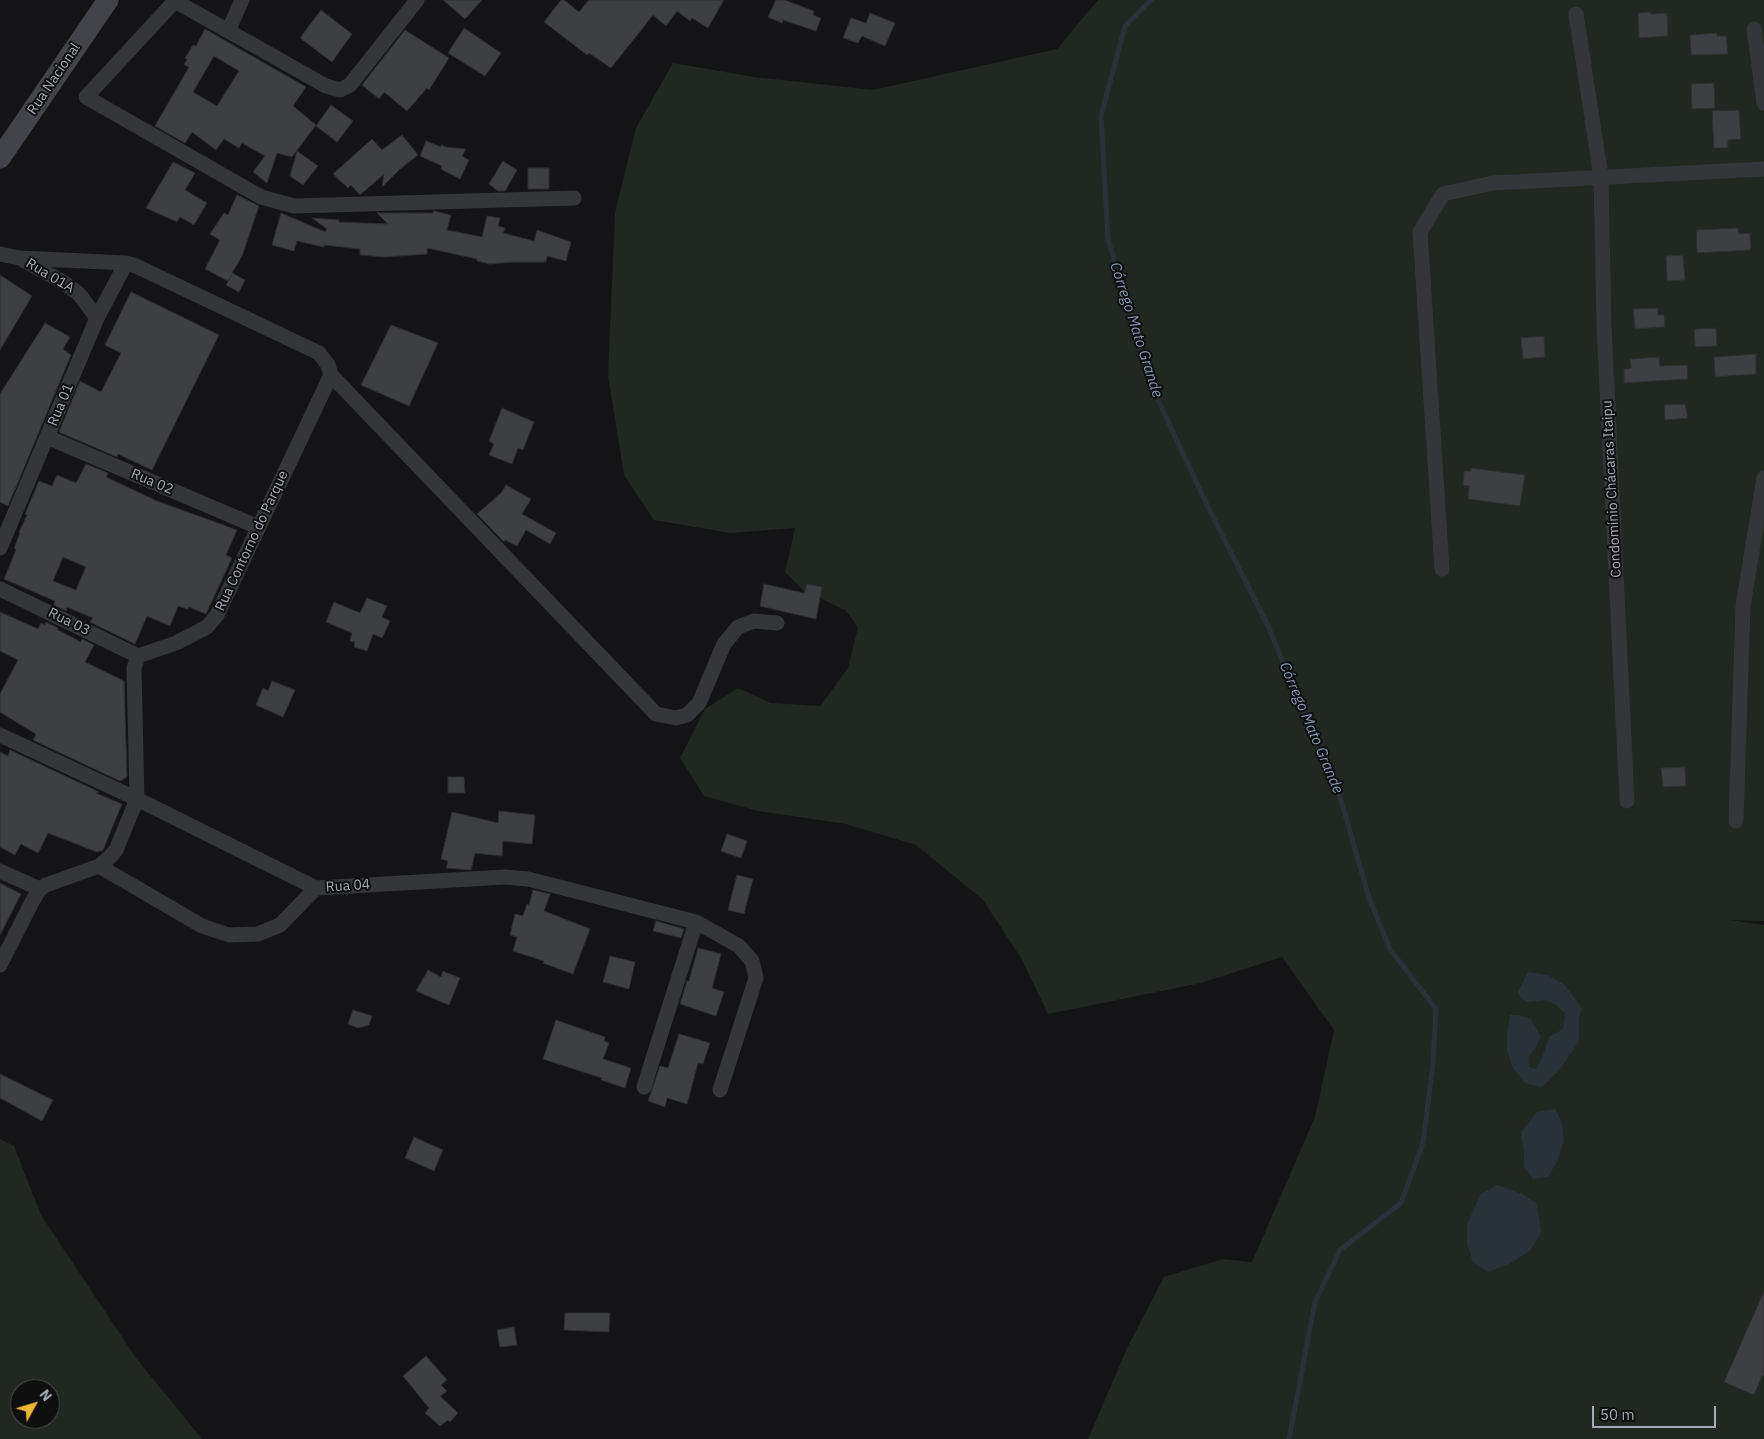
<!DOCTYPE html>
<html>
<head>
<meta charset="utf-8">
<style>
  body { margin:0 }
  #map { position:relative; width:1764px; height:1439px; overflow:hidden; background:#141416; font-family:"IBM Plex Sans",sans-serif }
  canvas { display:block }
  .north { position:absolute; left:10px; top:1379px; width:50px; height:50px; box-sizing:border-box; background:#0f0f10; border:1px solid #4b4d52; border-radius:50%; rotate:51deg; font-size:14px; font-weight:700; line-height:20px; text-align:center; color:#a6aab6 }
  .north::after { content:''; display:block; margin:auto; width:18px; height:22px; background:#eeb834; clip-path:polygon(50% 0,100% 100%,50% 72%,0 100%) }
  .scale { position:absolute; left:1592px; top:1406px; width:124px; height:22px; box-sizing:border-box; border:2px solid #a6aab6; border-top:0; padding-left:6px; font-size:15px; line-height:18px; white-space:nowrap; color:#a6aab6; -webkit-text-stroke:4px #0f0f10; paint-order:stroke }
</style>
</head>
<body>
<div id="map">
<canvas width="1764" height="1439"></canvas>
<div class="north">N</div>
<div class="scale">50 m</div>
</div>
<script>
const g = document.querySelector('canvas').getContext('2d');
g.lineJoin = 'round';
function fill(path, color) { g.fillStyle = color; g.fill(path, 'evenodd'); }
const poly = rows => new Path2D(rows.map(r => 'M' + r).join(''));
function trace(path, color, width, dash) { g.strokeStyle = color; g.lineWidth = width; g.lineCap = dash ? 'butt' : 'round'; g.setLineDash(dash || []); g.stroke(path); }
function label(font, color, halo, rows, align = 'center') {
  g.font = font + ' "IBM Plex Sans",sans-serif'; g.lineWidth = 4; g.setLineDash([]); g.textBaseline = 'middle'; g.strokeStyle = halo; g.fillStyle = color; for (const [text, x, y, turn = 0] of rows) {
    g.save(); g.translate(x, y); g.rotate((+turn || 0) * Math.PI / 180); g.textAlign = isNaN(turn) ? turn : align; if (halo) g.strokeText(text, 0, 0); g.fillText(text, 0, 0); g.restore();
  }
}
fill(poly([
  [1098,0,1764,0,1764,921,1729,920,1764,925,1764,1439,1088,1439,1128,1346,1164,1277,1223,1259,1252,1262,1315,1117,1334,1030,1282,957,1201,983,1048,1014,1021,958,983,900,916,845,846,824,758,811,704,796,680,758,705,709,738,688,771,703,820,706,848,668,858,627,845,610,804,591,785,572,795,528,730,533,654,520,624,475,608,375,615,213,636,128,673,63,754,77,873,90,1057,49],
  [0,1139,14,1146,41,1215,136,1358,202,1439,0,1439],
  [20,1389,50,1389,50,1419,20,1419]
]), '#202821');
fill(poly([
  [1528,972,1548,975,1565,985,1582,1009,1579,1018,1579,1041,1561,1068,1542,1087,1525,1083,1513,1068,1507,1051,1507,1035,1510,1015,1518,1015,1531,1019,1541,1037,1534,1050,1528,1057,1529,1067,1536,1069,1543,1055,1549,1037,1563,1029,1565,1013,1557,1005,1545,1000,1527,1002,1521,998,1518,992],
  [1555,1109,1562,1122,1564,1140,1558,1160,1548,1177,1533,1179,1524,1167,1524,1151,1521,1132,1537,1112],
  [1497,1185,1522,1194,1537,1204,1541,1233,1530,1251,1509,1264,1488,1272,1473,1262,1467,1244,1467,1224,1481,1194]
]), '#2a3239');
trace(poly([
  [1151,0,1125,26,1101,116,1108,239,1153,389,1207,505,1268,626,1341,800,1369,898,1390,949,1436,1009,1433,1063,1423,1143,1401,1203,1340,1250,1315,1302,1289,1439]
]), '#2a3239', 5);
const building = poly([
  [443,0,482,0,465,19,443,0],
  [561,0,564,0,579,12,589,0,724,0,708,28,692,18,690,21,677,11,666,26,653,15,611,68,589,53,587,55,544,22,561,0],
  [776,0,785,0,814,11,813,15,821,18,816,31,783,20,782,23,768,17,776,0],
  [321,10,352,34,332,62,300,38,321,10],
  [1651,12,1651,14,1667,13,1668,36,1639,38,1638,13,1651,12],
  [870,13,895,23,885,46,862,36,858,43,843,38,851,18,866,23,870,13],
  [464,28,501,53,485,76,448,53,464,28],
  [205,29,306,87,293,106,316,125,292,157,277,153,267,183,253,172,265,156,242,143,239,148,224,139,216,150,192,132,185,143,155,126,189,67,184,65,187,59,185,58,193,45,196,46,205,29],
  [214,56,239,71,217,106,193,92,214,56],
  [405,30,449,58,429,90,427,88,407,111,384,92,379,99,362,85,405,30],
  [1717,33,1717,36,1726,36,1728,54,1691,55,1690,35,1717,33],
  [1714,83,1715,108,1692,109,1691,84,1714,83],
  [331,105,353,121,337,142,316,126,331,105],
  [1739,110,1741,139,1728,140,1728,148,1714,148,1712,111,1739,110],
  [402,135,418,155,399,170,382,187,384,174,360,195,351,185,348,188,333,174,372,139,382,150,402,135],
  [426,141,441,147,441,145,446,147,466,149,462,156,469,160,460,179,441,169,442,166,420,156,426,141],
  [297,151,318,166,303,185,290,176,297,151],
  [503,161,517,170,505,191,498,191,489,184,503,161],
  [173,162,195,173,185,190,207,203,194,225,180,217,177,222,146,208,173,162],
  [528,168,549,168,549,189,528,189,528,168],
  [237,195,259,206,242,256,232,273,245,280,239,292,226,285,232,275,228,281,205,269,220,240,210,234,224,213,228,215,237,195],
  [434,211,451,215,447,230,482,237,487,216,500,218,498,226,505,228,503,233,534,241,537,230,571,242,566,261,547,256,546,262,513,262,490,264,477,261,477,259,427,248,427,254,385,257,360,255,360,249,324,245,324,247,297,241,294,251,272,245,281,213,325,232,327,229,312,218,339,220,339,222,388,224,377,213,433,213,434,211],
  [1738,228,1739,234,1750,233,1751,250,1697,253,1696,230,1738,228],
  [1683,255,1685,280,1667,281,1666,256,1683,255],
  [0,275,32,296,0,350,0,275],
  [131,292,219,335,152,470,118,454,117,457,59,432,80,381,101,392,121,353,105,345,131,292],
  [1658,308,1658,315,1664,315,1665,327,1635,329,1633,309,1658,308],
  [45,323,70,337,63,349,71,355,8,506,0,502,0,394,45,323],
  [391,325,438,343,409,406,361,385,391,325],
  [1716,328,1717,346,1695,347,1694,329,1716,328],
  [1544,336,1545,357,1523,359,1521,338,1544,336],
  [1756,354,1756,374,1715,377,1714,357,1756,354],
  [1659,357,1660,366,1687,365,1688,379,1624,383,1624,369,1631,368,1630,359,1659,357],
  [1685,404,1688,418,1665,420,1664,405,1685,404],
  [502,408,534,422,523,450,518,448,512,464,489,455,494,444,489,441,502,408],
  [86,464,108,473,106,477,157,501,237,530,226,555,232,558,206,614,189,607,188,609,178,606,170,626,147,616,135,644,90,622,93,618,67,607,66,611,54,605,55,601,4,579,16,550,14,548,20,533,19,532,27,515,25,514,39,481,52,486,57,475,76,483,86,464],
  [63,557,86,567,76,590,53,581,63,557],
  [1471,468,1525,475,1520,506,1468,499,1469,486,1463,485,1464,471,1471,471,1471,468],
  [506,485,531,499,522,514,556,533,550,544,526,530,517,546,505,540,504,542,477,514,501,493,506,485],
  [764,584,804,593,807,584,822,587,816,619,760,606,764,584],
  [367,598,387,606,382,617,390,621,382,638,373,634,367,651,354,647,355,642,350,641,352,633,326,622,334,602,360,613,367,598],
  [0,612,38,629,41,623,45,625,46,622,58,628,58,630,81,642,82,639,94,645,85,662,124,681,127,777,120,781,33,740,36,734,0,712,0,694,18,660,0,651,0,612],
  [272,681,295,690,283,717,256,705,263,688,268,691,272,681],
  [10,750,99,792,96,793,122,804,103,850,97,852,48,833,38,853,21,844,15,855,0,847,0,752,8,756,10,750],
  [1685,767,1686,786,1663,787,1661,768,1685,767],
  [448,777,464,777,465,793,448,793,448,777],
  [499,811,535,815,532,844,503,841,502,856,475,853,471,870,446,868,448,861,441,859,452,812,498,823,499,811],
  [727,834,747,841,741,858,721,851,727,834],
  [737,875,753,879,744,914,728,910,737,875],
  [0,883,21,894,0,935,0,883],
  [533,890,550,894,544,911,590,929,573,974,543,963,544,961,513,951,517,937,510,935,515,914,523,916,527,904,529,905,533,890],
  [656,921,684,929,681,938,653,931,656,921],
  [698,948,721,954,712,988,724,992,716,1016,680,1004,687,981,689,981,698,948],
  [610,956,635,962,629,989,603,982,610,956],
  [428,970,441,977,443,971,460,978,449,1005,416,991,428,970],
  [353,1010,372,1016,369,1025,358,1028,348,1024,353,1010],
  [556,1020,605,1037,604,1041,609,1043,603,1059,631,1068,625,1088,601,1080,602,1078,543,1059,556,1020],
  [679,1034,710,1043,703,1064,698,1063,687,1104,667,1098,665,1107,648,1101,660,1066,668,1068,679,1034],
  [0,1074,53,1100,42,1121,0,1098,0,1074],
  [414,1137,443,1150,434,1171,405,1158,414,1137],
  [1764,1291,1764,1375,1762,1376,1754,1395,1724,1382,1764,1291],
  [565,1313,610,1313,609,1332,564,1330,565,1313],
  [514,1327,517,1345,500,1347,497,1330,514,1327],
  [426,1356,447,1380,441,1385,447,1391,440,1396,458,1413,450,1422,448,1420,440,1426,425,1413,429,1408,403,1376,426,1356]
]);
fill(building, '#3e3f43');
trace(building, '#2e2e31', 1);
trace(poly([
  [417,0,350,85,340,90,326,86,175,1,86,97,261,197,294,206,574,198],
  [1576,14,1601,177,1604,326,1627,801],
  [1754,29,1764,103],
  [228,31,242,0],
  [0,254,20,258,126,263,136,266,319,353,328,365,331,375],
  [23,260,63,282,79,294,97,318],
  [331,375,656,714,676,718,687,715,699,703,724,644,738,627,754,621,777,623],
  [47,437,258,527],
  [0,548,97,318,126,263],
  [1442,569,1420,232,1443,194,1493,183,1764,169],
  [0,589,138,656],
  [0,735,137,799,316,888,505,877,528,879,696,922,739,946,752,961,756,978,720,1090],
  [1736,821,1743,606,1764,478],
  [99,866,202,926,229,935,258,934,280,925,316,888],
  [0,871,40,889],
  [0,965,33,900,40,889,46,885,99,866,110,857,116,850,137,799,134,668,138,656,176,643,207,627,217,615,331,375],
  [644,1087,696,922]
]), '#35363a', 15);
trace(poly([
  [0,158,108,0]
]), '#43444a', 21);
label('14px', '#a6aab6', '#0f0f10', [
  ["Rua Nacional",54,79,-56],
  ["Rua 01A",50,276,31],
  ["Rua 01",61,405,-67],
  ["Rua 02",152,482,23],
  ["Condomínio Chácaras Itaipu",1612,489,-93],
  ["Rua Contorno do Parque",252,541,-65],
  ["Rua 03",69,622,26],
  ["Rua 04",348,886,-4]
]);
label('italic 15px', '#7d96b0', '#0f0f10', [
  ["Córrego Mato Grande",1136,330,72],
  ["Córrego Mato Grande",1311,728,67]
]);
</script>
</body>
</html>
